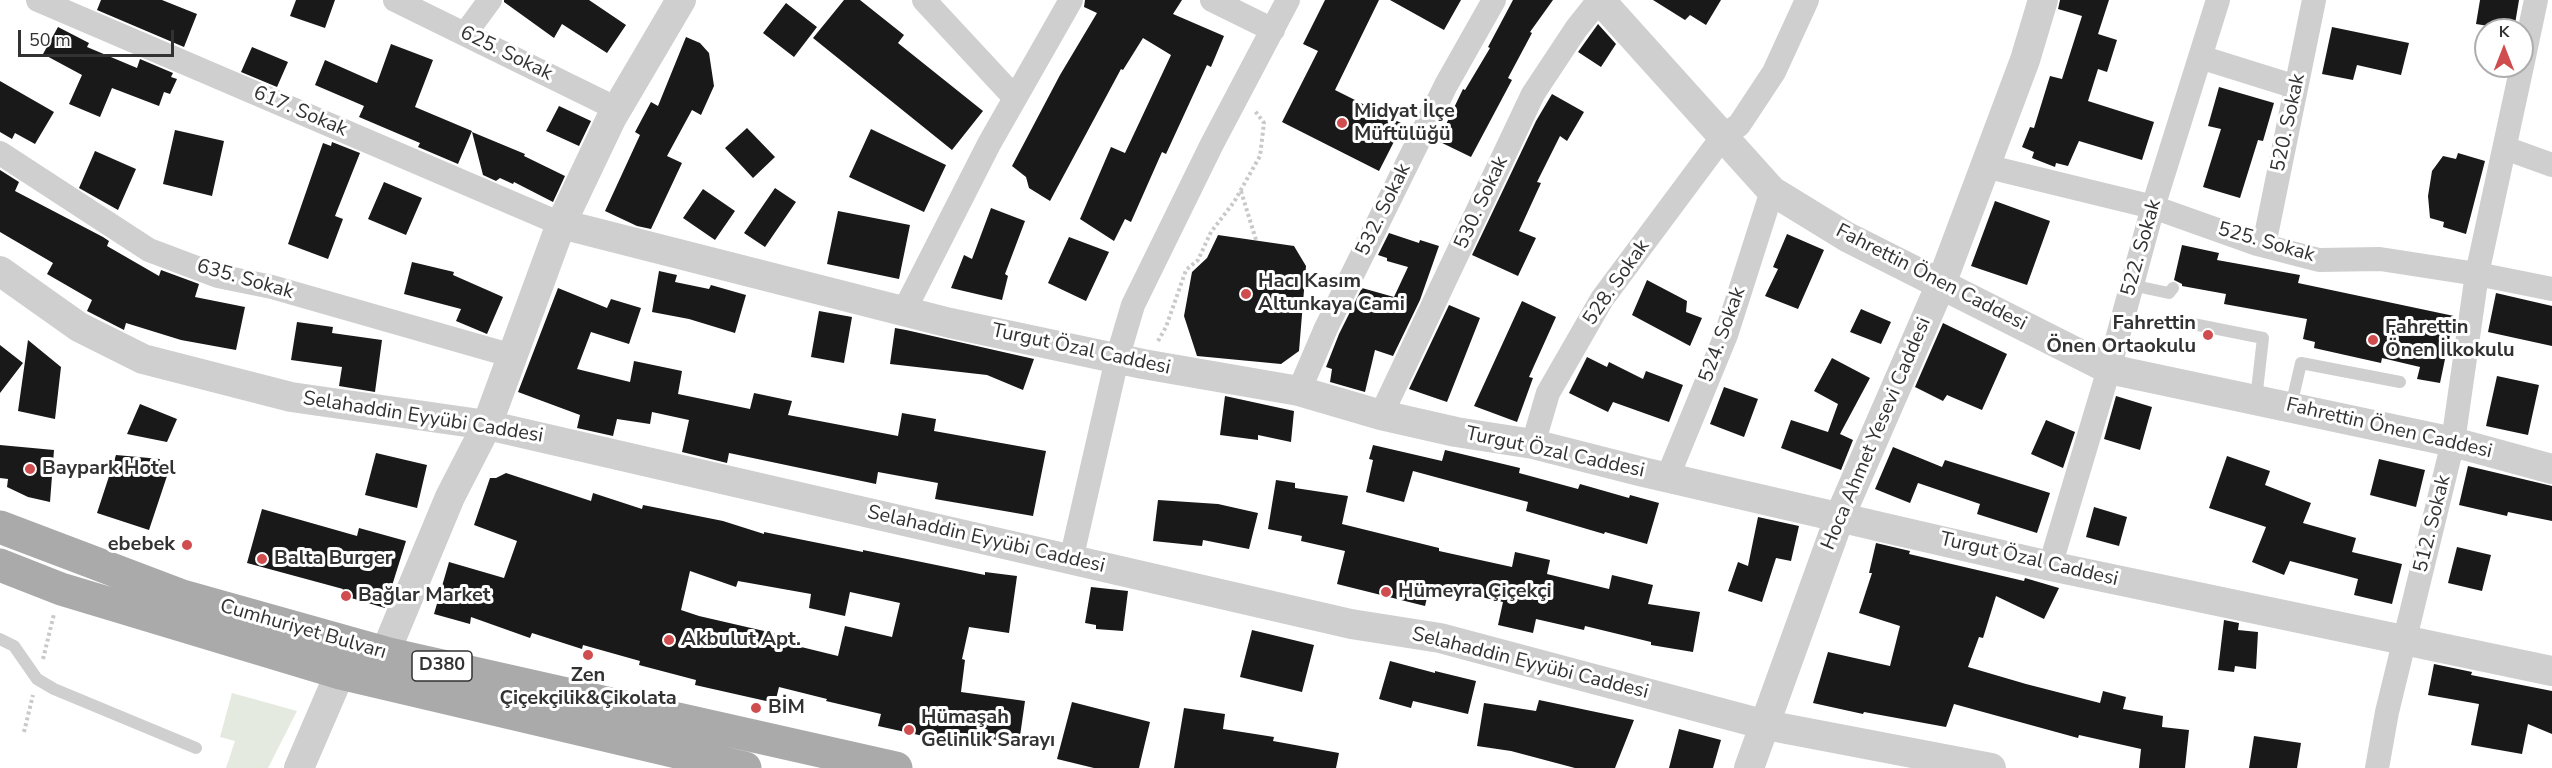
<!DOCTYPE html>
<html>
<head>
<meta charset="utf-8">
<style>
  body { margin:0 }
  #map { position:relative; width:2552px; height:768px; overflow:hidden; background:#fff; font-family:"Nunito Sans",sans-serif }
  canvas { display:block }
  .north { position:absolute; left:2474px; top:18px; width:60px; height:60px; box-sizing:border-box; background:#fff; border:2px solid #adadad; border-radius:50%; rotate:0deg; font-size:16px; font-weight:700; line-height:24px; text-align:center; color:#323232 }
  .north::after { content:''; display:block; margin:auto; width:21px; height:27px; background:#d04d4f; clip-path:polygon(50% 0,100% 100%,50% 72%,0 100%) }
  .scale { position:absolute; left:18px; top:30px; width:156px; height:27px; box-sizing:border-box; border:3px solid #323232; border-top:0; padding-left:8px; font-size:18px; line-height:21px; white-space:nowrap; color:#323232; -webkit-text-stroke:4px #fff; paint-order:stroke }
</style>
</head>
<body>
<div id="map">
<canvas width="2552" height="768"></canvas>
<div class="north">K</div>
<div class="scale">50 m</div>
</div>
<script>
const g = document.querySelector('canvas').getContext('2d');
g.lineJoin = 'round';
function fill(path, color) { g.fillStyle = color; g.fill(path, 'evenodd'); }
const poly = rows => new Path2D(rows.map(r => 'M' + r).join(''));
function trace(path, color, width, dash) { g.strokeStyle = color; g.lineWidth = width; g.lineCap = dash ? 'butt' : 'round'; g.setLineDash(dash || []); g.stroke(path); }
function label(font, color, halo, rows, align = 'center') {
  g.font = font + ' "Nunito Sans",sans-serif'; g.lineWidth = 6; g.setLineDash([]); g.textBaseline = 'middle'; g.strokeStyle = halo; g.fillStyle = color; for (const [text, x, y, turn = 0] of rows) {
    g.save(); g.translate(x, y); g.rotate((+turn || 0) * Math.PI / 180); g.textAlign = isNaN(turn) ? turn : align; if (halo) g.strokeText(text, 0, 0); g.fillText(text, 0, 0); g.restore();
  }
}
fill(poly([
  [232,693,297,711,268,768,226,768,235,741,220,737]
]), '#e4eadf');
fill(poly([
  [101,0,162,0,197,14,184,47,97,10],
  [296,0,335,0,325,28,290,16],
  [504,0,589,0,626,25,607,53,562,24,554,38,504,2],
  [844,0,860,0,904,35,898,43,983,111,952,150,813,38],
  [1085,0,1182,0,1173,14,1224,36,1211,67,1207,65,1166,154,1162,152,1131,222,1125,219,1114,241,1080,219,1111,147,1125,153,1171,55,1143,38,1123,70,1121,69,1050,201,1029,188,1026,177,1012,166,1060,75,1097,13,1084,7],
  [1325,0,1379,0,1335,90,1403,124,1379,171,1282,122,1318,51,1303,44],
  [1390,0,1461,0,1444,30],
  [1513,0,1553,0,1530,32,1532,33,1508,78,1512,80,1471,157,1438,141,1463,89,1465,90,1490,48,1488,47],
  [1653,0,1721,0,1706,25,1690,15,1685,20],
  [2060,0,2109,0,2098,34,2117,40,2107,72,2098,69,2088,101,2154,122,2142,160,2079,141,2068,166,2056,163,2055,167,2032,158,2034,152,2022,147,2030,127,2034,128,2050,76,2062,79,2082,16,2058,9],
  [2480,0,2519,0,2514,30,2476,24],
  [786,3,817,27,794,57,763,33],
  [1598,24,1616,44,1601,67,1578,52],
  [58,27,89,43,87,47,137,68,140,59,173,73,171,77,177,79,170,94,164,92,159,106,112,88,100,117,69,104,82,75,43,54],
  [2332,27,2409,43,2401,75,2357,65,2353,80,2322,74],
  [686,37,700,43,709,53,714,86,701,115,692,110,667,156,682,163,651,229,637,226,605,211,640,135,635,132,651,102,658,106],
  [391,44,433,60,415,107,472,131,458,164,418,147,420,143,359,117,364,106,315,85,325,60,377,83],
  [252,47,288,62,277,87,241,72],
  [0,81,54,112,35,144,15,133,12,139,0,132],
  [2219,87,2274,103,2263,141,2258,140,2240,198,2203,187,2221,129,2208,126],
  [1552,94,1584,112,1567,141,1560,136,1537,182,1541,183,1519,231,1536,238,1518,276,1472,255,1536,121],
  [559,106,591,121,579,146,546,131],
  [747,128,775,157,753,178,725,148],
  [871,129,946,165,924,212,849,177],
  [175,130,224,141,212,196,163,184],
  [472,132,525,154,524,156,565,176,553,202,514,182,513,184,500,178,496,181,483,175],
  [332,142,360,153,335,216,343,219,328,259,288,244,323,143,331,146],
  [95,151,136,169,118,210,79,188],
  [2458,153,2485,161,2466,234,2443,227,2444,222,2430,218,2428,196,2432,171,2443,156,2456,159],
  [0,170,19,182,15,191,103,237,109,241,107,246,159,276,161,270,199,284,195,297,245,307,236,350,181,340,126,323,124,330,87,311,92,300,47,274,53,263,0,232],
  [384,182,422,198,406,235,368,219],
  [775,188,796,202,765,247,744,233],
  [703,189,735,211,715,240,683,218],
  [1995,201,2050,221,2027,285,1971,266],
  [991,208,1025,221,1005,274,1008,276,1002,300,951,288,964,255,972,259],
  [838,211,910,225,899,279,827,264],
  [1389,233,1419,243,1420,240,1439,246,1420,300,1393,356,1375,350,1365,392,1330,382,1332,369,1326,367,1339,334,1362,288,1394,297,1408,267,1387,261,1387,258,1378,255],
  [1787,234,1824,250,1798,309,1765,296,1778,269,1773,267],
  [1218,235,1294,246,1306,266,1299,351,1281,364,1197,356,1184,316,1192,272,1207,258],
  [1069,237,1109,252,1086,301,1048,283],
  [2182,245,2219,253,2217,260,2300,275,2298,283,2454,316,2440,383,2417,379,2420,367,2382,358,2381,363,2314,348,2315,342,2303,339,2307,319,2224,304,2226,294,2182,286,2182,284,2174,280],
  [412,262,454,272,453,275,503,297,487,334,456,321,461,309,404,294],
  [659,271,677,275,675,282,709,289,711,285,746,295,735,333,689,319,652,312],
  [1647,280,1687,301,1686,312,1702,318,1690,346,1632,315],
  [558,288,607,308,611,299,641,308,629,344,591,332,577,369,630,382,634,361,682,371,678,394,750,409,754,393,792,401,788,415,898,436,902,413,936,419,934,431,1046,451,1033,516,935,499,938,483,878,472,876,484,729,453,727,463,682,452,689,420,652,412,650,424,617,419,613,436,577,428,580,415,518,392],
  [2496,293,2552,306,2552,346,2488,332],
  [1522,301,1556,317,1529,377,1533,378,1517,422,1474,406],
  [1449,305,1480,318,1447,402,1409,389],
  [1861,309,1891,322,1881,344,1850,332],
  [819,311,852,317,844,363,811,357],
  [297,322,333,327,332,333,382,340,375,392,339,386,342,367,291,360],
  [1943,323,2007,354,1982,410,1947,395,1943,401,1915,387],
  [895,328,906,330,1034,359,1023,390,987,375,890,364],
  [28,340,61,367,55,419,18,411],
  [0,345,23,363,0,393],
  [1587,357,1607,367,1609,362,1643,379,1646,371,1683,385,1669,422,1613,402,1608,412,1569,393],
  [1832,358,1870,378,1840,434,1853,440,1841,470,1781,448,1791,420,1828,432,1838,404,1814,391],
  [2497,376,2539,385,2528,435,2486,426],
  [1724,387,1758,399,1744,437,1710,424],
  [1225,396,1294,411,1291,442,1258,435,1258,440,1220,435],
  [2116,396,2152,407,2140,450,2104,439],
  [140,404,177,419,167,442,127,434],
  [2046,420,2075,432,2063,468,2031,454],
  [0,445,54,450,50,502,28,497,7,487,8,479,0,478],
  [1373,445,1442,461,1445,450,1520,468,1519,473,1578,489,1580,484,1629,498,1630,495,1659,503,1647,544,1605,532,1604,534,1526,511,1528,502,1413,471,1404,502,1366,492,1373,460,1369,459],
  [1893,447,1942,467,1945,460,2050,493,2037,533,1977,514,1980,504,1918,483,1910,503,1875,489],
  [376,453,427,465,417,508,365,495],
  [116,455,160,459,157,467,169,470,149,530,97,513],
  [2227,456,2270,471,2265,485,2311,503,2303,523,2356,538,2352,552,2402,564,2392,604,2354,595,2358,579,2290,561,2284,575,2252,562,2266,527,2209,508],
  [2379,459,2425,470,2416,507,2370,495],
  [2468,466,2552,486,2552,521,2508,512,2507,516,2459,505],
  [506,473,591,501,593,493,642,509,643,505,723,521,764,534,764,532,863,552,863,550,985,575,985,572,1017,576,1009,633,969,627,962,659,965,660,961,692,1025,701,1019,743,956,734,955,743,878,726,881,714,826,701,827,699,779,687,775,703,695,685,696,680,639,665,640,661,583,645,582,649,532,633,530,638,471,617,470,624,434,614,449,562,504,578,517,541,474,525,490,478,496,478],
  [690,571,736,587,738,581,811,594,809,608,845,616,850,592,900,603,892,637,845,626,838,656,789,644,790,637,699,616,681,610],
  [1276,480,1295,483,1295,488,1348,496,1342,524,1439,548,1439,551,1512,567,1515,552,1550,560,1547,574,1609,589,1612,575,1653,585,1648,604,1700,612,1693,652,1651,645,1651,642,1585,626,1584,630,1536,619,1533,633,1498,625,1503,602,1430,585,1425,606,1337,584,1345,551,1301,541,1302,536,1268,529],
  [1158,500,1218,504,1258,513,1249,549,1203,540,1202,546,1153,541],
  [2094,507,2127,517,2119,546,2086,537],
  [262,509,357,536,359,528,406,541,385,608,341,595,343,589,247,563],
  [1758,517,1799,526,1791,561,1776,558,1762,602,1728,591,1738,562,1748,566],
  [1876,543,1910,551,1909,554,2024,581,2025,578,2059,588,2044,619,1996,596,1983,638,1979,637,1968,667,2026,684,2100,703,2103,691,2126,697,2123,709,2163,716,2162,727,2189,730,2185,768,2139,768,2141,749,2079,735,2078,738,1954,704,1946,727,1864,712,1863,714,1813,703,1828,652,1890,666,1900,626,1859,613,1872,573,1869,573],
  [2457,547,2491,555,2482,591,2448,583],
  [1091,587,1128,591,1123,631,1096,629,1096,625,1085,623],
  [2224,620,2239,623,2238,630,2258,632,2256,669,2235,666,2234,672,2218,670],
  [1252,630,1314,645,1302,692,1240,677],
  [1390,661,1435,673,1435,671,1476,681,1468,714,1413,701,1411,708,1379,699],
  [2434,664,2472,672,2471,675,2552,691,2552,734,2528,724,2522,754,2471,745,2479,704,2428,695],
  [1539,700,1634,720,1615,768,1575,768,1511,751,1477,746,1484,703,1536,711],
  [1072,702,1150,722,1139,768,1094,768,1057,759],
  [1184,708,1225,714,1223,729,1274,737,1273,741,1339,753,1336,768,1174,768],
  [1679,729,1721,740,1713,768,1669,768],
  [2254,736,2301,743,2297,768,2249,768]
]), '#191919');
trace(poly([
  [1241,191,1256,240],
  [1158,341,1166,327,1186,270,1198,260,1211,232,1234,202,1260,156,1264,123,1255,111],
  [43,659,54,614],
  [24,732,33,695]
]), '#c9c9c9', 4, [3, 3]);
trace(poly([
  [2131,285,2169,293,2173,288],
  [2188,323,2263,338,2256,399],
  [2291,406,2301,363,2400,382],
  [0,639,14,646,37,679,54,689,196,748]
]), '#cfcfcf', 12);
trace(poly([
  [38,0,561,224],
  [395,0,617,109],
  [924,0,1015,98],
  [1212,0,1273,30],
  [465,34,490,0],
  [2200,57,2296,87],
  [2522,66,2536,0],
  [2505,148,2552,165],
  [0,153,149,250,218,276,272,287,513,356],
  [1985,166,2153,207,2257,244,2319,260,2380,259,2477,274,2552,289],
  [2264,245,2314,0],
  [904,311,989,144,1071,0],
  [1299,391,1326,328,1446,85,1494,0],
  [1381,415,1533,94,1576,29,1599,0],
  [1533,444,1548,393,1602,299,1724,135,1739,125,1774,72,1807,0],
  [1668,476,1726,335,1772,191],
  [1071,560,1117,359,1133,305,1212,144,1288,0],
  [2050,566,2109,369,2153,207,2218,0],
  [2377,768,2387,712,2453,442,2477,274,2522,66]
]), '#cfcfcf', 24);
trace(poly([
  [1600,0,1772,191,1847,237,2109,369,2453,442,2552,469],
  [561,224,950,323,1143,364,1299,391,1381,415,1456,432,1533,444,1643,472,2050,566,2552,671],
  [0,271,79,327,143,359,291,397,487,425,1351,624,1440,638,1766,725,1991,768],
  [385,653,450,497,487,425,561,224,611,119,681,0],
  [299,768,340,673],
  [1749,768,1840,516,1941,284,2025,60,2043,0]
]), '#cfcfcf', 30);
trace(poly([
  [0,527,182,596,385,653,896,768],
  [0,565,61,589,340,673,745,768]
]), '#aaa', 33);
for (const [x, y, r, color] of [
  [1342,123,6,"#d04d4f"],
  [1246,294,6,"#d04d4f"],
  [2208,335,6,"#d04d4f"],
  [2373,340,6,"#d04d4f"],
  [30,469,6,"#d04d4f"],
  [187,545,6,"#d04d4f"],
  [262,559,6,"#d04d4f"],
  [1386,592,6,"#d04d4f"],
  [346,596,6,"#d04d4f"],
  [669,640,6,"#d04d4f"],
  [588,655,6,"#d04d4f"],
  [756,708,6,"#d04d4f"],
  [909,730,6,"#d04d4f"]
]) { const dot = new Path2D(); dot.arc(x, y, r, 0, 2 * Math.PI); g.fillStyle = color; g.fill(dot); trace(dot, '#fff', 2); }
for (const [x, y, w] of [
  [442,666,60]
]) { const box = new Path2D(); box.roundRect(x - w / 2, y - 15, w, 30, 4.5); g.fillStyle = '#fff'; g.fill(box); trace(box, '#323232', 1.5); }
label('bold 18px', '#323232', null, [
  ["D380",442,666]
]);
label('20px', '#323232', '#fff', [
  ["625. Sokak",506,54,26],
  ["617. Sokak",300,112,23],
  ["520. Sokak",2289,123,-78],
  ["530. Sokak",1482,203,-65],
  ["532. Sokak",1384,210,-64],
  ["525. Sokak",2266,243,16],
  ["522. Sokak",2142,248,-74],
  ["Fahrettin Önen Caddesi",1931,278,27],
  ["635. Sokak",245,280,16],
  ["528. Sokak",1617,283,-55],
  ["524. Sokak",1723,335,-70],
  ["Turgut Özal Caddesi",1081,350,12],
  ["Selahaddin Eyyübi Caddesi",423,418,9],
  ["Fahrettin Önen Caddesi",2389,429,13],
  ["Hoca Ahmet Yesevi Caddesi",1877,434,-67],
  ["Turgut Özal Caddesi",1555,453,12],
  ["512. Sokak",2433,524,-76],
  ["Selahaddin Eyyübi Caddesi",986,540,13],
  ["Turgut Özal Caddesi",2029,560,13],
  ["Cumhuriyet Bulvarı",303,630,16],
  ["Selahaddin Eyyübi Caddesi",1530,664,14]
]);
label('bold 20px', '#323232', '#fff', [
  ["Midyat İlçe",1354,112],
  ["Müftülüğü",1354,135],
  ["Hacı Kasım",1258,282],
  ["Altunkaya Cami",1258,305],
  ["Fahrettin",2196,324,"right"],
  ["Önen Ortaokulu",2196,347,"right"],
  ["Fahrettin",2385,328],
  ["Önen İlkokulu",2385,351],
  ["Baypark Hotel",42,469],
  ["ebebek",175,545,"right"],
  ["Balta Burger",274,559],
  ["Hümeyra Çiçekçi",1398,592],
  ["Bağlar Market",358,596],
  ["Akbulut Apt.",681,640],
  ["Zen",588,676,"center"],
  ["Çiçekçilik&Çikolata",588,699,"center"],
  ["BİM",768,708],
  ["Hümaşah",921,718],
  ["Gelinlik Sarayı",921,741]
], 'left');
</script>
</body>
</html>
